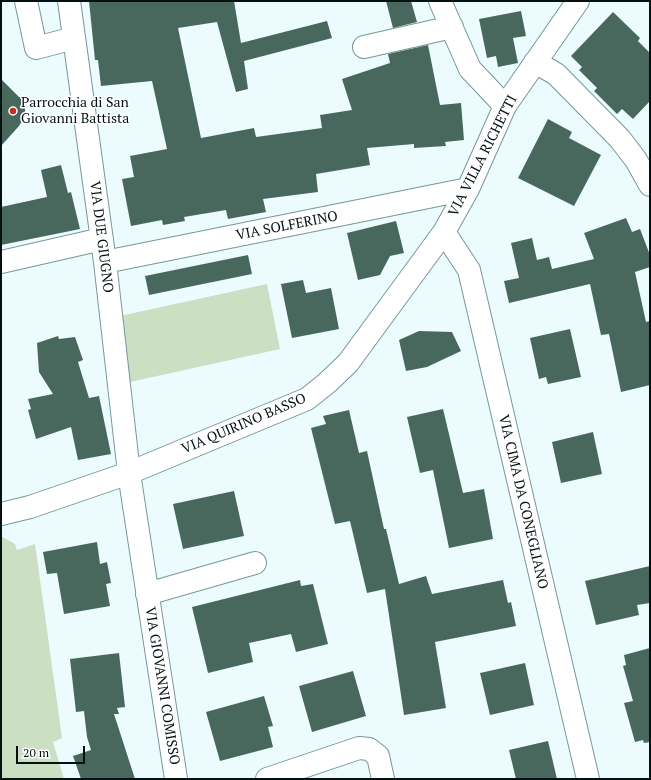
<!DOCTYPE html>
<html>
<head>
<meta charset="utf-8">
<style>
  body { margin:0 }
  #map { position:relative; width:651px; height:780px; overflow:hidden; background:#ecfbfd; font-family:"PT Serif",serif }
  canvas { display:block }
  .frame { position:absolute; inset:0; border:2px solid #041113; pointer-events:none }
  .scale { position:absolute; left:16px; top:746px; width:69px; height:18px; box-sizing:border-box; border:2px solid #041113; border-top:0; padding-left:5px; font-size:12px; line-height:14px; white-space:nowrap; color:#041113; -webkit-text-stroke:3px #fff; paint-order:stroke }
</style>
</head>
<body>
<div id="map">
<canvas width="651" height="780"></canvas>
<div class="frame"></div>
<div class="scale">20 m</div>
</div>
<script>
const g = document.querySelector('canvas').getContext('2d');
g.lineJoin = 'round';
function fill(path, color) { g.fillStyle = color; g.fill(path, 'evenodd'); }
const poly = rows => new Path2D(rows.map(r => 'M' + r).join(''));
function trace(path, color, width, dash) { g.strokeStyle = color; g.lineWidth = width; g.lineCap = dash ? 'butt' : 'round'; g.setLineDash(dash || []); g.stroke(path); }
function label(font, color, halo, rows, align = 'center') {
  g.font = font + ' "PT Serif",serif'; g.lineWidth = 3; g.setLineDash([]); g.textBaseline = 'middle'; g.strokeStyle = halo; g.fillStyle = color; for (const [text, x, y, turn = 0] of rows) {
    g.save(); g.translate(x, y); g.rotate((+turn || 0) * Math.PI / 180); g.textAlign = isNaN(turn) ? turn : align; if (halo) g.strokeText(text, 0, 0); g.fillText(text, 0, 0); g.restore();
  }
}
fill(poly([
  [267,284,280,349,130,382,120,316],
  [1,536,15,544,17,550,35,544,62,738,53,742,64,779,1,779]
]), '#cbdfc2');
fill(poly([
  [89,1,234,1,241,43,327,21,332,38,244,61,248,89,236,92,217,22,178,28,201,138,254,128,256,137,322,128,320,115,352,110,342,79,390,63,388,54,428,45,440,105,461,103,464,140,445,142,446,146,414,148,414,144,367,148,370,165,316,174,318,192,263,199,266,212,228,219,226,210,184,217,185,221,163,225,162,220,131,226,122,179,134,177,130,156,167,149,152,81,101,86,98,60,95,60],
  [386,1,411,1,417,22,393,28],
  [521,11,526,36,513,38,518,63,498,67,496,56,487,58,479,19],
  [613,12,640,38,638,41,650,53,650,101,633,119,622,109,617,114,594,91,597,88,579,70,582,67,571,56],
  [1,79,19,97,23,97,25,106,25,116,19,126,1,146],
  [548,119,572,132,569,138,601,155,574,206,518,178],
  [61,165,68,193,71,192,80,229,1,245,1,207,47,197,41,170],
  [626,218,632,232,640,229,650,255,650,267,635,272,646,322,650,321,650,385,621,392,609,334,601,335,590,284,509,303,504,281,519,278,511,243,532,238,537,260,549,257,552,269,594,259,584,233],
  [396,221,404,253,390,256,380,275,358,280,347,233],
  [248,255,252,274,149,295,145,276],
  [303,280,306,293,331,288,339,329,292,338,281,284],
  [570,329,581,377,548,384,546,377,539,379,530,338],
  [419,331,452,332,461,351,427,367,406,371,399,340],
  [58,336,59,339,75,337,83,360,78,362,89,398,99,396,111,454,78,460,71,427,36,439,28,410,31,409,28,399,53,394,39,372,37,343],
  [443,409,463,493,484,489,493,539,449,548,433,470,420,473,407,417],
  [349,410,359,453,367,451,384,529,386,529,399,584,426,576,432,594,503,580,508,603,511,602,516,626,435,642,446,708,404,715,385,589,367,593,350,521,335,524,311,428,326,424,323,416],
  [593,432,602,474,561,483,552,442],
  [234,491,244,536,183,549,173,504],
  [97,542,100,564,107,562,111,583,106,584,110,606,64,614,57,573,47,574,43,552],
  [650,566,650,603,637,605,639,615,596,625,585,581],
  [300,580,301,586,313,584,328,644,296,652,291,634,249,643,253,662,208,673,192,607],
  [650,648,650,742,644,743,643,740,635,742,624,703,633,701,623,666,626,665,624,655],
  [119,653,125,707,117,708,119,714,114,714,135,779,81,779,73,756,91,750,87,737,84,711,76,712,70,659],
  [525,663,534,705,490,715,480,673],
  [353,671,366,716,312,732,299,686],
  [264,696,273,726,268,727,273,747,220,761,206,712],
  [548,741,557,779,516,779,509,750]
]), '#49685d');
const minor = poly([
  [26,1,36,48,74,38],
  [69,1,105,262,129,473,176,779],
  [440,1,470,69,505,106],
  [364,47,452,27],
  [535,62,556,74,620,139,636,160,650,185],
  [444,232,469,270,588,779],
  [1,262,102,239],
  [105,262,468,189],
  [1,514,30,507,129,473,307,399,327,383,348,363,444,232,468,189,505,106,578,1],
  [147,594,255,563],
  [267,779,359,748,369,749,378,756,383,779]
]);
trace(minor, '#74989c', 24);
trace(minor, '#fff', 22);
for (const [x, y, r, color] of [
  [13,111,4,"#be321d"]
]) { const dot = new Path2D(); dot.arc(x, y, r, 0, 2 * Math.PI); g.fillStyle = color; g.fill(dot); trace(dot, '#fff', 1.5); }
label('14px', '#041113', '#fff', [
  ["Parrocchia di San",21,103],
  ["Giovanni Battista",21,119]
], 'left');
label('14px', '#041113', '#fff', [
  ["VIA VILLA RICHETTI",483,156,-63],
  ["VIA SOLFERINO",287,226,-11],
  ["VIA DUE GIUGNO",101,237,83],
  ["VIA QUIRINO BASSO",244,424,-23],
  ["VIA CIMA DA CONEGLIANO",523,502,77],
  ["VIA GIOVANNI COMISSO",162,686,81]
]);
</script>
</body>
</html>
